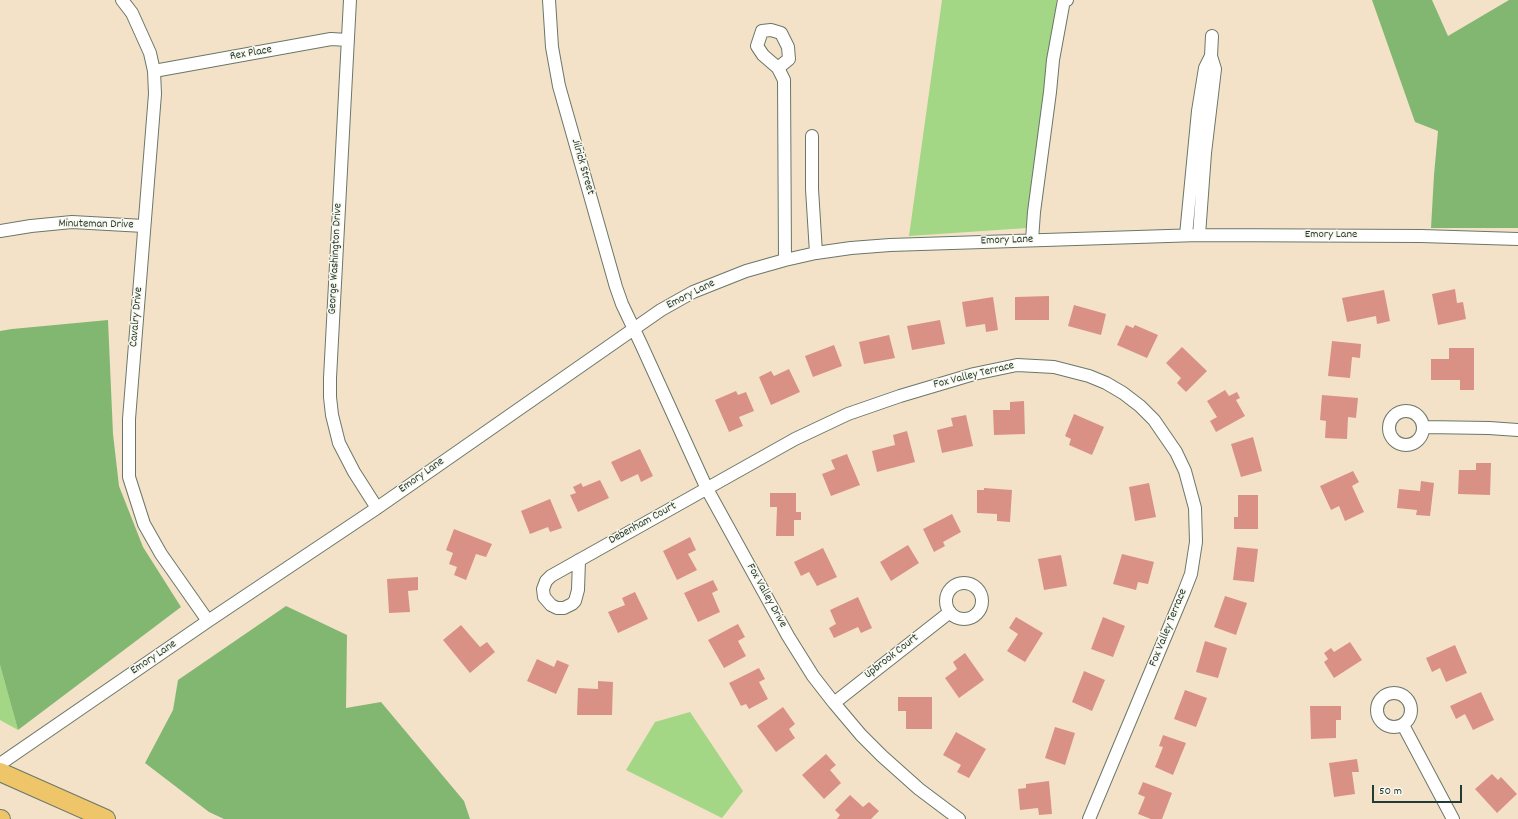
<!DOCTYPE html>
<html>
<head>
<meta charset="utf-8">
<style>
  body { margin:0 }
  #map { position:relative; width:1518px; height:819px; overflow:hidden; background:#f4e2c8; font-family:Dekko,sans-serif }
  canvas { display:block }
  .scale { position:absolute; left:1372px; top:785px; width:90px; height:18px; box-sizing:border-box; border:2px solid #1f3d34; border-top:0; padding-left:5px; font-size:12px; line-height:14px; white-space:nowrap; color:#1f3d34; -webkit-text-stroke:3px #fbf7ec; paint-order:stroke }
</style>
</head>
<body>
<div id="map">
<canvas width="1518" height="819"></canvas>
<div class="scale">50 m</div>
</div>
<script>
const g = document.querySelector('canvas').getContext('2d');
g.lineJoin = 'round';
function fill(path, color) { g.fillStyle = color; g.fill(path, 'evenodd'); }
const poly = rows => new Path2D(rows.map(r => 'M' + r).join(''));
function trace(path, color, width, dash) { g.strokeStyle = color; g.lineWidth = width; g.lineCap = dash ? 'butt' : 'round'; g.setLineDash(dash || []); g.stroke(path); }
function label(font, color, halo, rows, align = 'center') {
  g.font = font + ' Dekko,sans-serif'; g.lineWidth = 3; g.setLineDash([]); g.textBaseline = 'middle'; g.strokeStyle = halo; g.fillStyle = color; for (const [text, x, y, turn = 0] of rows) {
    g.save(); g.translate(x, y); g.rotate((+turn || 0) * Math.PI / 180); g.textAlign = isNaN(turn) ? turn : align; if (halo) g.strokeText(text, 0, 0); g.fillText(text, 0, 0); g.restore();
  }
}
fill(poly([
  [942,0,1057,0,1027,228,909,236],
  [0,665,18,730,0,720],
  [690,712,743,791,722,818,626,770,655,722]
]), '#a3d685');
fill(poly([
  [1372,0,1432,0,1448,36,1509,0,1518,0,1518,228,1431,228,1434,175,1438,131,1415,122],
  [108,320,113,434,119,486,143,547,181,607,18,730,0,665,0,331,12,329],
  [286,606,347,635,346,708,381,702,464,801,470,819,224,819,209,812,145,763,173,710,178,680]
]), '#82b772');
fill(poly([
  [1455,289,1457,303,1463,302,1466,319,1438,325,1432,294],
  [1384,290,1390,321,1377,324,1376,316,1347,322,1342,298],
  [1049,296,1049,320,1015,320,1015,297],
  [993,297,998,330,986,332,985,324,966,327,962,302],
  [1074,305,1106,314,1101,335,1068,326],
  [940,320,945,344,912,350,907,326],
  [1126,325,1133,328,1135,325,1158,335,1147,358,1117,345],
  [889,335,895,358,864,364,859,342],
  [1332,341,1361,344,1360,358,1352,357,1350,378,1328,376],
  [834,345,842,366,813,377,805,356],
  [1182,347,1207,371,1186,392,1177,383,1181,378,1166,363],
  [1449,348,1474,348,1474,390,1460,390,1460,380,1431,380,1431,359,1449,359],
  [789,369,800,392,771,405,759,377,771,371,774,376],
  [1225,390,1229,396,1237,392,1240,398,1236,400,1245,416,1216,432,1210,421,1217,417,1207,401],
  [736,391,738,395,746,392,754,411,739,417,743,426,729,432,715,400],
  [1322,395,1358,398,1356,418,1348,417,1347,439,1325,438,1326,421,1320,420],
  [1024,401,1025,434,994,435,993,410,1010,410,1010,402],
  [1074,414,1104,427,1092,455,1069,445,1071,439,1065,436],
  [966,415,973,446,942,453,937,430,953,426,951,418],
  [907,431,915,462,877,472,872,451,895,445,893,435],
  [1253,437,1262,471,1241,477,1231,444],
  [640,449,653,476,641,482,638,474,621,482,611,462],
  [847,454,860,485,831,496,822,474,835,469,831,460],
  [1476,463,1491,463,1490,495,1458,494,1459,470,1476,470],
  [1353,471,1359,482,1352,486,1364,512,1345,521,1339,506,1331,510,1320,486],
  [600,480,609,498,578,512,570,495,576,493,573,487,581,483,583,487],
  [1421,481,1434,483,1430,516,1416,515,1417,510,1397,508,1399,489,1420,491],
  [1149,483,1156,517,1135,521,1129,487],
  [984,488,1012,490,1010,522,997,521,997,514,977,513,977,490,984,490],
  [770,493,796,493,796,512,801,512,801,520,794,520,794,536,776,536,777,507,770,507],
  [1238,495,1258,495,1258,529,1234,529,1234,517,1238,517],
  [550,499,562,528,550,532,548,527,530,534,521,511],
  [952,514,961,532,943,542,945,546,934,552,923,529],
  [454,529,492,544,486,557,476,554,466,580,454,575,457,567,449,564,453,553,446,550],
  [690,537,696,550,688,554,697,570,677,580,663,551],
  [908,545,919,563,891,581,880,562],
  [1237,547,1258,549,1254,582,1233,580],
  [823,548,837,577,817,586,809,572,801,576,794,562],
  [1122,554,1154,562,1148,584,1138,582,1136,590,1113,584],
  [1061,555,1067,586,1044,590,1038,559],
  [418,577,418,590,408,591,410,612,389,613,387,579],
  [713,580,718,590,712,593,720,612,698,622,684,593],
  [635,592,648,619,618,633,608,612,625,605,622,598],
  [1225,596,1247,603,1236,635,1214,627],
  [858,597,872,628,861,633,858,627,834,638,829,628,836,624,830,610],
  [1016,617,1043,633,1025,662,1007,651,1018,634,1009,628],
  [1103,617,1125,626,1113,657,1091,649],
  [738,624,745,637,738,641,746,656,724,668,708,640],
  [461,625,480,647,487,642,495,652,470,673,443,640],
  [1205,641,1227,648,1218,678,1196,672],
  [1350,642,1362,660,1334,678,1324,662,1328,659,1324,653,1331,648,1334,652],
  [1455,645,1467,673,1446,682,1440,668,1432,672,1426,658],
  [965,653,984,680,959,698,945,678,957,669,953,662],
  [537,659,554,667,557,660,569,665,556,694,527,681],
  [759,668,765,679,759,682,768,699,749,709,746,704,741,706,729,683],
  [1084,671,1105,680,1092,711,1072,702],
  [598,681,613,682,612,715,577,715,578,688,598,689],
  [1185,690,1207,698,1196,727,1174,719],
  [1481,692,1494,720,1473,730,1465,714,1456,719,1450,706],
  [898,697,932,697,932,729,906,729,906,711,898,711],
  [1310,706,1341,706,1341,720,1336,720,1336,738,1311,739],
  [783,707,795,724,789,729,795,738,776,752,757,726],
  [1055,727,1075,733,1065,765,1045,758],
  [956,732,986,749,969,778,957,772,961,765,943,755],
  [1163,735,1186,743,1173,775,1155,767,1163,747,1159,746],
  [826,754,836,765,830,770,841,783,824,799,802,775],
  [1357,759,1359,772,1352,772,1355,794,1334,797,1329,763],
  [1492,774,1498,780,1501,777,1517,794,1497,813,1475,789],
  [1049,781,1052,814,1039,815,1038,808,1020,810,1018,789,1026,788,1026,784],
  [1143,782,1172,793,1162,819,1151,819,1138,814,1145,797,1138,794],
  [850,795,863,807,869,802,879,811,871,819,837,819,840,815,835,810]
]), '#d99186');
const minor = poly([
  [122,0,132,13,150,53,154,71,155,94,129,419,129,477,144,524,161,554,208,621],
  [350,0,330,378,330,397,332,415,339,443,354,472,377,508],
  [549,0,552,47,559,86,616,287,622,304,641,344,707,489,788,636,813,676,834,703,861,735,882,756,919,789,959,819],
  [778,68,789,59,788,47,781,33,771,30,762,31,757,46,763,55,778,68,784,80,785,260],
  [154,71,331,39,348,40],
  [812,136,812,189,816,253],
  [0,231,31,226,72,222,144,226],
  [1186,235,1198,111,1205,68,1211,56,1212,36],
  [1199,235,1205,153,1215,69,1211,56],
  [1032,240,1034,212,1050,92,1053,60,1064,0,1067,0],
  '1389 428a17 17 0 1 1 34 0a17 17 0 1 1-34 0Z',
  [1424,427,1489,428,1518,430],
  [579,560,578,590,575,601,572,604,564,608,557,608,551,605,544,597,543,589,546,581,551,576,795,439,848,414,900,396,974,374,1017,365,1054,367,1089,376,1106,383,1123,393,1140,406,1154,420,1176,452,1185,471,1195,508,1196,542,1191,574,1184,592,1089,819],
  '946 601a18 18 0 1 1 36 0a18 18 0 1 1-36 0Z',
  '1377 710a17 17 0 1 1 34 0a17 17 0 1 1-34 0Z',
  [834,703,950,612],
  [1403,725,1453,819],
  [0,764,208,621,377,508,661,310,693,292,746,271,785,260,816,253,851,248,890,245,1199,235,1421,236,1518,239]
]);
const highway = poly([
  [0,772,106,819],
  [0,819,1,819]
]);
trace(minor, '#6a7768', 14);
trace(highway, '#6a7768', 20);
trace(minor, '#fff', 12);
trace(highway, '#eec569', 18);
label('12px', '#1f3d34', '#fbf7ec', [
  ["Rex Place",251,54,-10],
  ["Jilrick Street",582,167,74],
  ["Minuteman Drive",96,225,1],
  ["Emory Lane",1331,235],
  ["Emory Lane",1007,241,-2],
  ["George Washington Drive",336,259,-87],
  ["Emory Lane",691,295,-27],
  ["Cavalry Drive",137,317,-85],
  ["Fox Valley Terrace",974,376,-14],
  ["Emory Lane",422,476,-35],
  ["Debenham Court",643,524,-29],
  ["Fox Valley Drive",766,596,61],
  ["Fox Valley Terrace",1169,628,-68],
  ["Upbrook Court",892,657,-38],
  ["Emory Lane",154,658,-34]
]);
</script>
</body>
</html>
